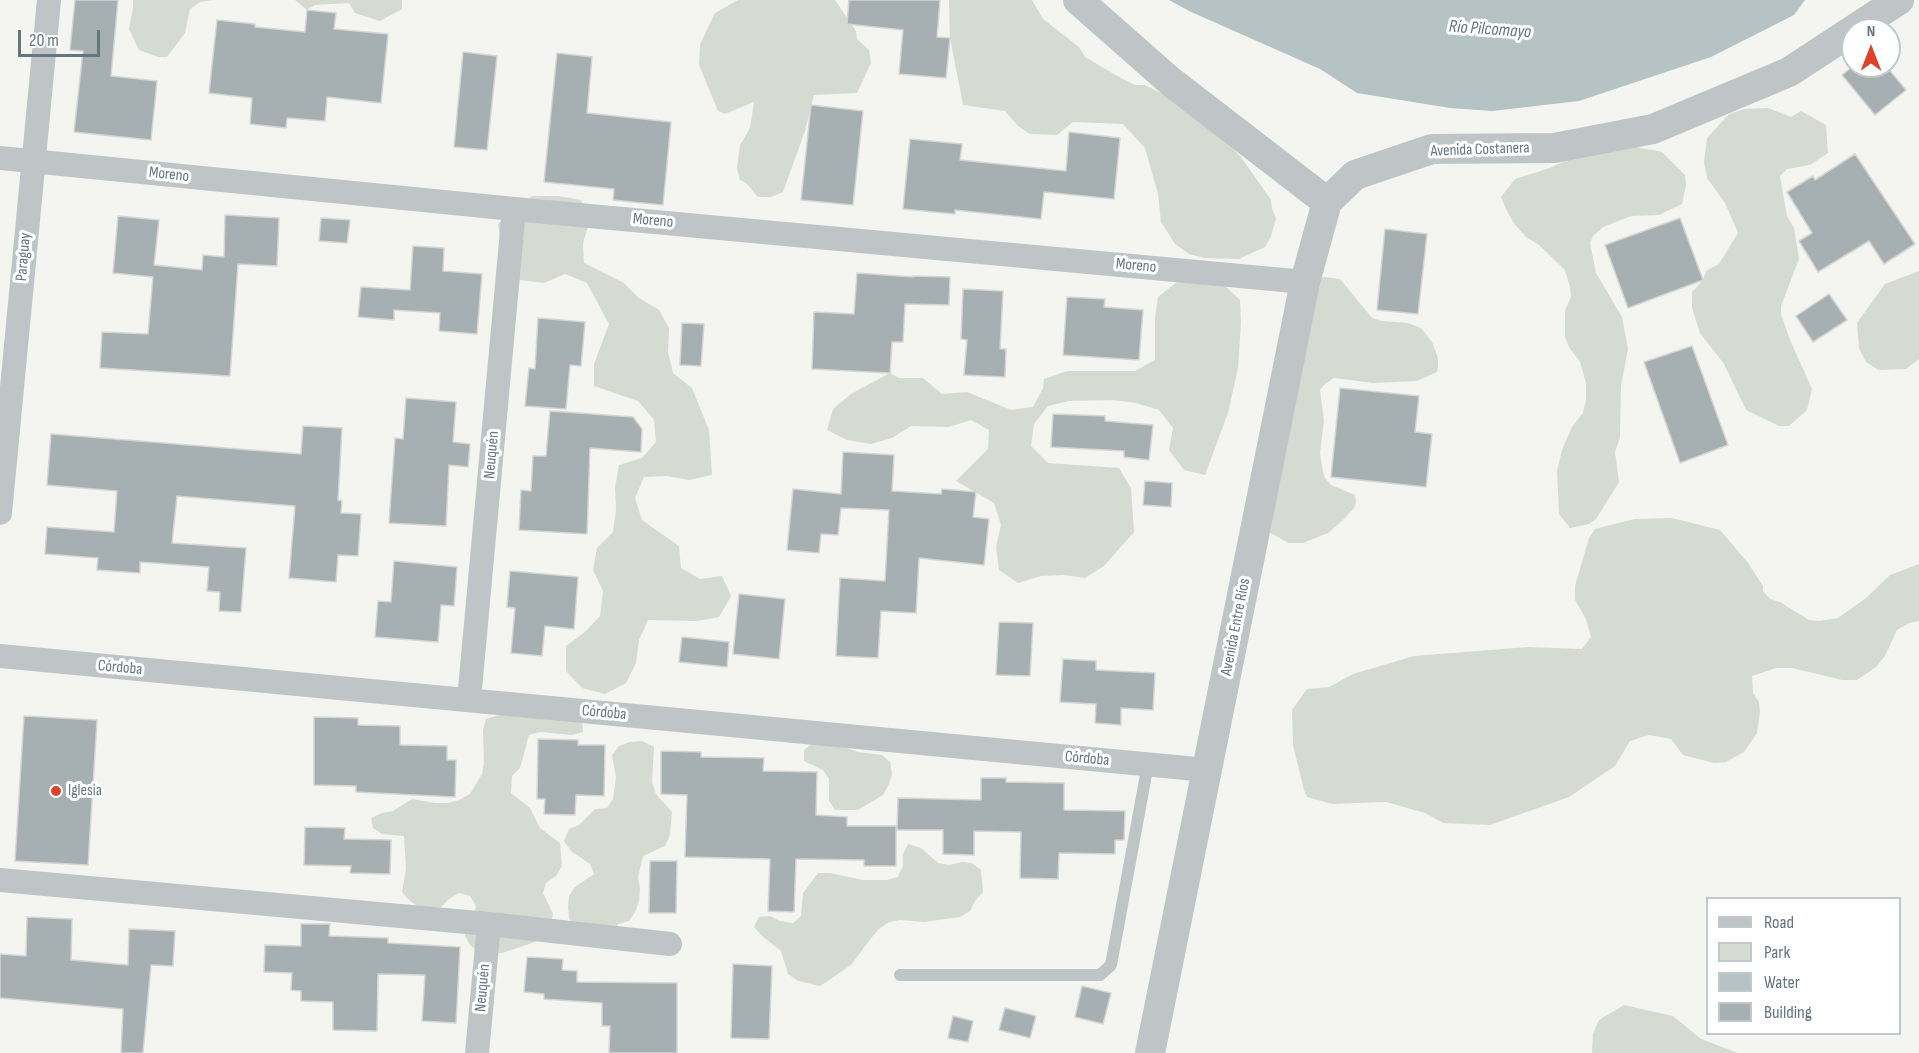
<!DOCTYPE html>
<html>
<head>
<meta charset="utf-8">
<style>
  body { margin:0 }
  #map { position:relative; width:1919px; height:1053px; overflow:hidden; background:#f4f4f0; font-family:"Sofia Sans Condensed",sans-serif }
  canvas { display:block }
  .legend { position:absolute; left:1706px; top:897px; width:195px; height:138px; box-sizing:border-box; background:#fff; border:2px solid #c1c8cc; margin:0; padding:8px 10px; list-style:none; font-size:18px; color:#647680 }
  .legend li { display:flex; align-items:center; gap:12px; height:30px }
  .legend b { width:30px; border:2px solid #c1c8cc }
  .north { position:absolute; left:1841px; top:18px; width:60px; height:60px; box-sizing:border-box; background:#fff; border:2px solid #c1c8cc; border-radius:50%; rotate:0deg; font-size:16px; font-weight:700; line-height:24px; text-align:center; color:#647680 }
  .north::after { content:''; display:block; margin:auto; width:21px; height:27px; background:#dc4328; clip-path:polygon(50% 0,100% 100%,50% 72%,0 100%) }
  .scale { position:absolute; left:18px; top:30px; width:82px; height:27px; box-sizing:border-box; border:3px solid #647680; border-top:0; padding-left:8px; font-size:18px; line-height:21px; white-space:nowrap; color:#647680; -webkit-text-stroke:4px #fff; paint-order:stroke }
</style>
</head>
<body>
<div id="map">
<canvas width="1919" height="1053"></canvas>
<ul class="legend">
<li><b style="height:8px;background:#bfc4c6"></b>Road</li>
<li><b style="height:16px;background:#d6dbd1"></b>Park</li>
<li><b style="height:16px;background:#b5c3c5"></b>Water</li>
<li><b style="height:16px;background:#a6afb2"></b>Building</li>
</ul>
<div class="north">N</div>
<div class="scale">20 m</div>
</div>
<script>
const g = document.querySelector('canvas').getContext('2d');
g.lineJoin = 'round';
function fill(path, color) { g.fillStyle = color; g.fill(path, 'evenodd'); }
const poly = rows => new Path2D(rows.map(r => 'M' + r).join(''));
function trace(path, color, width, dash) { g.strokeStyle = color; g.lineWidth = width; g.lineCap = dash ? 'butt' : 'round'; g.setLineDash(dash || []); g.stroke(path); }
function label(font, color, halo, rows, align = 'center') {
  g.font = font + ' "Sofia Sans Condensed",sans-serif'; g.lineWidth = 6; g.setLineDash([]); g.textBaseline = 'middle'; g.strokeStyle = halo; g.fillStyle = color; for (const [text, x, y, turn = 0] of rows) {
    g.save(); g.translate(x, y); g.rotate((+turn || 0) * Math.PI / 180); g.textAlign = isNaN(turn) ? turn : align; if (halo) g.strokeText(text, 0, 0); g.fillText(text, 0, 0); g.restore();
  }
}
fill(poly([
  [133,0,213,0,200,2,190,9,185,33,167,57,158,57,139,50,129,29,133,8],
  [295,0,402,0,402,9,380,21,355,13,349,3,315,5,307,10],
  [738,0,835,0,856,31,857,39,869,50,871,63,857,93,814,95,805,131,783,192,771,197,758,197,746,183,740,180,737,168,740,145,750,128,754,102,725,114,718,111,699,65,700,44,715,13],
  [949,0,1032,0,1043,19,1079,47,1085,57,1119,77,1135,85,1145,85,1184,105,1219,134,1241,157,1271,200,1272,209,1276,218,1271,236,1265,247,1239,259,1204,258,1189,254,1175,244,1161,222,1158,194,1145,148,1123,124,1073,122,1057,135,1030,134,1018,126,1005,111,963,105,950,38],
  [1768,108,1791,117,1801,111,1826,125,1828,153,1810,165,1787,169,1780,176,1787,216,1794,228,1799,259,1781,306,1781,314,1790,340,1812,389,1807,410,1789,426,1779,426,1746,410,1724,364,1700,333,1692,308,1692,292,1703,280,1706,271,1719,264,1738,233,1725,203,1707,178,1704,162,1707,138,1729,114,1744,109],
  [1631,146,1662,152,1685,175,1686,185,1682,204,1659,215,1631,216,1603,227,1593,236,1590,243,1596,273,1622,317,1628,349,1621,386,1620,437,1615,452,1619,482,1596,519,1589,524,1570,528,1559,514,1557,471,1562,450,1572,427,1583,413,1586,400,1586,383,1580,362,1569,347,1565,337,1565,310,1571,297,1570,287,1565,270,1539,245,1526,237,1513,222,1505,207,1501,197,1515,179,1550,168,1583,152],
  [533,196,558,196,581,200,590,220,583,243,584,263,624,283,639,298,659,310,669,328,668,352,673,373,692,388,709,430,712,475,689,480,667,476,644,477,635,498,642,520,679,546,681,568,700,579,722,576,731,596,719,617,697,621,648,620,639,640,636,663,626,683,605,694,582,688,566,671,566,646,585,632,600,616,603,591,593,570,597,548,613,532,616,510,615,488,619,465,642,458,656,442,654,420,638,401,594,386,594,364,609,324,587,283,565,274,544,283,520,280,503,263,498,224,521,202],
  [1919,271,1919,359,1906,369,1878,370,1866,362,1859,348,1857,323,1885,284],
  [1324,277,1340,279,1372,318,1382,321,1408,323,1421,328,1432,342,1438,358,1438,367,1437,372,1417,381,1373,383,1334,378,1325,384,1320,390,1324,421,1320,453,1323,472,1325,478,1331,485,1355,495,1356,502,1354,508,1343,520,1328,533,1303,543,1289,543,1265,530,1316,278],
  [1177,282,1223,284,1240,300,1241,323,1238,368,1228,413,1205,475,1184,470,1169,450,1173,428,1159,410,1136,403,1113,400,1069,401,1048,406,1034,424,1031,446,1048,463,1119,468,1131,488,1134,532,1104,566,1085,578,1063,575,1041,576,1018,583,999,570,996,547,1001,525,994,503,956,481,988,449,989,430,971,420,949,427,911,426,892,438,871,444,847,440,827,430,833,409,851,394,890,373,899,378,923,378,942,394,967,392,1011,410,1033,407,1043,388,1044,379,1067,371,1135,371,1155,360,1155,317,1158,297],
  [1672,518,1720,530,1748,563,1763,586,1763,591,1770,599,1780,602,1809,620,1819,621,1838,618,1866,598,1890,575,1919,564,1919,621,1909,623,1897,630,1885,656,1876,667,1857,680,1842,680,1792,668,1776,668,1752,676,1753,693,1759,702,1760,712,1757,733,1744,752,1726,762,1714,763,1683,755,1671,739,1649,735,1630,741,1615,766,1569,797,1490,825,1443,823,1425,813,1386,802,1332,804,1307,797,1304,790,1293,745,1292,710,1307,689,1329,687,1353,674,1414,656,1528,647,1582,649,1591,637,1586,619,1575,600,1575,586,1589,538,1595,529,1635,519],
  [509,712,582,720,583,732,572,735,540,732,529,735,520,768,512,776,511,793,530,808,540,828,560,843,562,866,556,876,546,883,543,893,553,914,550,926,545,936,535,942,502,953,479,952,470,945,465,936,465,925,474,916,476,906,470,896,459,893,449,899,441,907,430,910,419,907,410,901,402,892,406,869,404,836,382,834,373,828,371,818,382,813,393,811,412,799,435,803,448,803,459,800,470,794,482,774,484,763,483,730,486,719],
  [642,741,654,747,652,782,656,794,672,812,670,835,665,846,643,856,638,877,640,889,639,901,635,912,629,921,618,924,612,934,582,937,569,918,568,907,569,896,575,887,594,874,590,864,571,851,564,841,569,829,579,825,595,809,607,808,613,799,616,777,612,755,619,746,630,742],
  [813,743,836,744,858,752,882,755,890,762,892,774,889,784,883,795,858,810,835,810,829,801,829,779,823,770,804,761,804,750],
  [908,844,921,848,938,863,949,865,962,862,972,863,981,870,983,892,975,901,970,911,960,917,924,922,900,920,889,922,879,929,872,937,851,965,820,986,798,981,788,974,781,951,762,936,754,927,759,917,770,916,780,921,793,923,801,916,803,893,818,873,830,873,863,880,887,880,898,877,903,866,903,854],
  [1624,1005,1673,1016,1701,1039,1738,1053,1592,1053,1593,1034,1599,1020]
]), '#d6dbd1');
fill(poly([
  [1169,0,1805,0,1794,15,1711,57,1579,101,1492,111,1450,108,1357,93,1320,69,1189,11]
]), '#b5c3c5');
const building = poly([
  [75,0,118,0,111,76,157,81,151,140,74,132,83,51,70,50,75,0],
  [849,0,940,0,937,37,950,38,946,78,899,74,903,30,847,24,849,0],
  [307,10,336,13,334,29,388,34,381,103,327,97,325,121,287,118,286,128,250,124,252,98,209,93,217,20,255,24,255,27,305,32,307,10],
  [463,52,497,56,487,150,454,147,463,52],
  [557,53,592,57,587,113,671,122,663,205,613,200,614,189,544,182,557,53],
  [1853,66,1886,66,1906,90,1875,115,1842,75,1853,66],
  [811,105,863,111,853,205,801,200,811,105],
  [1069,132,1120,138,1114,199,1044,192,1041,219,955,210,955,214,903,209,910,139,962,144,960,160,1066,171,1069,132],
  [1855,154,1915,244,1884,264,1869,241,1818,272,1799,241,1812,233,1787,192,1813,176,1815,180,1855,154],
  [225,215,279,218,277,266,238,264,230,376,100,368,102,332,148,334,153,277,113,273,118,216,159,220,154,265,202,270,203,255,224,257,225,215],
  [321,218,350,220,347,243,319,241,321,218],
  [1680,218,1703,280,1628,308,1605,245,1680,218],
  [1385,229,1427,234,1418,314,1377,310,1385,229],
  [413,246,444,248,443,271,482,274,477,334,439,331,440,313,394,310,394,320,358,317,361,287,410,290,413,246],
  [857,273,913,277,913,276,950,277,949,305,905,304,903,342,892,342,890,373,812,369,814,312,854,314,857,273],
  [963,289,1003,291,1000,349,1006,349,1005,377,964,375,967,340,961,339,963,289],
  [1829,294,1847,320,1813,342,1796,316,1829,294],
  [1067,297,1105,299,1104,307,1143,310,1139,360,1063,355,1067,297],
  [538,318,585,322,581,366,570,365,566,409,525,406,529,368,535,369,538,318],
  [682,323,704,324,701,366,680,365,682,323],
  [1692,346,1728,445,1680,463,1644,362,1692,346],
  [1340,388,1419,396,1415,432,1432,434,1426,487,1331,477,1340,388],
  [406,398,456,402,453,442,470,444,468,467,449,465,446,526,389,523,395,438,403,439,406,398],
  [550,411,633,417,642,429,641,452,590,448,587,534,519,530,521,490,531,491,533,456,546,456,550,411],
  [1053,414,1105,416,1105,421,1153,425,1149,460,1124,457,1124,451,1051,447,1053,414],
  [303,426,342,428,338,500,342,501,341,513,361,514,358,556,338,555,336,582,289,578,295,506,177,496,172,543,246,548,241,612,219,611,220,592,207,591,209,567,140,562,140,573,97,570,98,558,45,554,47,527,114,532,117,491,47,485,51,434,301,454,303,426],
  [843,452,894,455,892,491,941,494,942,489,976,492,973,517,989,519,984,565,919,558,916,613,881,611,878,658,836,656,840,578,885,581,889,510,841,508,838,535,821,534,819,553,787,550,793,489,841,494,843,452],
  [1145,481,1172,483,1171,507,1143,505,1145,481],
  [394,561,457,567,454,606,441,605,438,642,375,637,378,601,391,602,394,561],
  [510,571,578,577,574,629,545,626,542,656,511,653,515,608,507,607,510,571],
  [739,594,785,599,779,659,733,654,739,594],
  [999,622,1033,623,1030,676,996,675,999,622],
  [682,637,729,642,727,667,679,662,682,637],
  [1063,659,1096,661,1096,670,1155,673,1153,710,1121,708,1121,725,1095,723,1096,704,1060,702,1063,659],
  [24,716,97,720,88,865,15,861,24,716],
  [314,717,358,718,358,725,400,726,400,745,447,746,447,760,456,760,455,797,356,792,356,786,314,785,314,717],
  [538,739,578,740,578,745,605,745,604,796,576,795,575,815,544,814,545,799,537,799,538,739],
  [661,751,701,752,701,757,764,758,763,771,817,772,816,815,847,817,847,826,896,826,896,866,864,866,864,860,796,859,794,912,768,911,770,859,685,857,687,795,661,794,661,751],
  [981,778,1006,778,1006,782,1064,783,1064,810,1125,811,1124,840,1115,840,1115,854,1059,853,1058,879,1020,878,1021,832,974,831,974,855,943,854,943,830,897,830,898,798,981,800,981,778],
  [305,827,345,828,344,839,391,840,390,874,350,873,351,866,304,865,305,827],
  [650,861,677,861,676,913,649,913,650,861],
  [27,917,72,919,71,960,128,965,129,929,175,931,173,966,151,965,143,1053,121,1053,123,1009,0,998,0,954,26,956,27,917],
  [301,924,330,924,329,936,388,938,388,943,460,947,456,1023,422,1021,425,975,378,974,377,1031,333,1030,333,1002,301,1001,301,991,291,990,292,973,264,972,265,945,301,946,301,924],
  [527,957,563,959,562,970,577,971,577,982,677,983,677,1053,609,1053,610,1026,602,1026,602,1003,544,999,544,994,524,992,527,957],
  [733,964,772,966,769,1039,731,1038,733,964],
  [1082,986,1111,993,1103,1024,1075,1017,1082,986],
  [1005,1008,1036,1016,1030,1038,999,1030,1005,1008],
  [953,1016,973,1021,968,1042,948,1038,953,1016]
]);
fill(building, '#a6afb2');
trace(building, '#d5d5d3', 1.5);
trace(poly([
  [900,975,1100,975,1111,965,1148,764]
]), '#bfc4c6', 12);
trace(poly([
  [0,158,514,209,1305,282],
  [0,513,49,0],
  [0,656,1207,770],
  [469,700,514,209],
  [0,880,489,924,670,944],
  [477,1053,489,924]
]), '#bfc4c6', 24);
trace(poly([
  [1078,0,1170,81,1327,202],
  [1327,202,1355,175,1432,149,1554,148,1653,129,1789,72,1899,0],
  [1150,1053,1305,282,1327,202]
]), '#bfc4c6', 30);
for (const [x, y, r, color] of [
  [56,791,6,"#dc4328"]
]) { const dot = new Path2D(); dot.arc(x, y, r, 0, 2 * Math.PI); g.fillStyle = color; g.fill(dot); trace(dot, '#fff', 2); }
label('16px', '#647680', '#fff', [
  ["Avenida Costanera",1480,150,-2],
  ["Moreno",169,175,6],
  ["Moreno",653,221,5],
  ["Paraguay",24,257,-85],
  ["Moreno",1136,266,5],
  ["Neuquén",492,455,-85],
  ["Avenida Entre Ríos",1236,627,-79],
  ["Córdoba",120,668,5],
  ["Córdoba",604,713,5],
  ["Córdoba",1087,759,5],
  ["Neuquén",483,988,-85]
]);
label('16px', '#647680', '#fff', [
  ["Iglesia",68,791]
], 'left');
label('italic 18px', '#5f787e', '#fff', [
  ["Río Pilcomayo",1490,30,4]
]);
</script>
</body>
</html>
